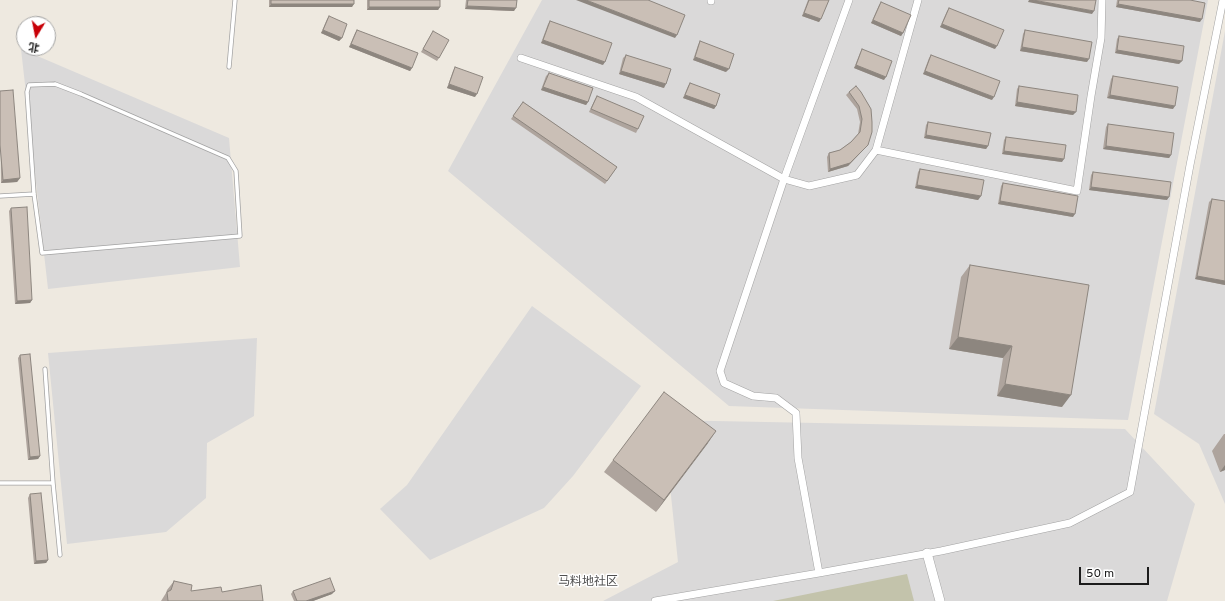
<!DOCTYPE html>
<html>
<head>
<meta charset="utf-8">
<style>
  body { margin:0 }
  #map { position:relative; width:1225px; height:601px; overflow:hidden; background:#eee9e0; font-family:Overpass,"Noto Sans SC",sans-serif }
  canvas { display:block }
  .north { position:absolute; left:16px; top:16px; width:40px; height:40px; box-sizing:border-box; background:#fff; border:1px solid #a4a4a4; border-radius:50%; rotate:190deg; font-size:11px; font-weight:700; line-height:16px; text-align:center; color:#1c1c1c }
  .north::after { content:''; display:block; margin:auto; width:14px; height:18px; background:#c80007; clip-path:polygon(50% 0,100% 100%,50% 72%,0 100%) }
  .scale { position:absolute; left:1079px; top:567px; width:70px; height:18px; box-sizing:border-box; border:2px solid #1c1c1c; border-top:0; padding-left:5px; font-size:12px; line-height:14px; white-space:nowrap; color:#1c1c1c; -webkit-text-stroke:3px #fff; paint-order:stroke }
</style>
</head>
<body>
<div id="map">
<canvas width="1225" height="601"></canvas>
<div class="north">北</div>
<div class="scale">50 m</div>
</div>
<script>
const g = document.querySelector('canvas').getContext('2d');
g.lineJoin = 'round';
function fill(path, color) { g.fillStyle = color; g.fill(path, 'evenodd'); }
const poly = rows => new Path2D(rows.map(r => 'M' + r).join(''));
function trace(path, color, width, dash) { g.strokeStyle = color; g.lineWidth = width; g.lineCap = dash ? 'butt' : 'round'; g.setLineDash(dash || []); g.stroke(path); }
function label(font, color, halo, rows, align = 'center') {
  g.font = font + ' Overpass,"Noto Sans SC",sans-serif'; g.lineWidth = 3; g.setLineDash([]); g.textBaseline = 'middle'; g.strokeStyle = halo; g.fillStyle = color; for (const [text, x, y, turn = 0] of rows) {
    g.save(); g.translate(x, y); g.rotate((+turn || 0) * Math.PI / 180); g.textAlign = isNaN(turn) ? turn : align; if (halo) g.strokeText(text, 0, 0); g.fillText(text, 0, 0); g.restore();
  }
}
fill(poly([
  [542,0,1208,0,1128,420,729,406,448,171],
  [1225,31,1225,504,1199,444,1154,414],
  [21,49,229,138,240,267,48,289],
  [532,306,641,386,573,476,544,508,430,560,380,509,407,485],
  [257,338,254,416,207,443,206,498,166,532,67,544,48,353],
  [663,420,1125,429,1195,504,1167,601,603,601,678,562]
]), '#dad9d9');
fill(poly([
  [907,574,914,601,773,601]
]), '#c3c3ab');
const service = poly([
  [229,67,235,0],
  [55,84,81,94,228,158,236,171,240,236,42,253,34,194,27,92,29,85,55,84],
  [0,196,34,194],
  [0,483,53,483,45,369],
  [53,483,60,555]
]);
const minor = poly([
  [711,1,711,0],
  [521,58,636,97,784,179,809,186,857,175,876,150,918,0],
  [876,150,1077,191,1091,96,1101,38,1102,0],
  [819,573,798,458,796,413,776,398,753,396,724,383,720,371,784,179,849,0],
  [655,601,819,573,941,551,1070,523,1130,492,1190,165,1223,0]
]);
const tertiary = poly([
  [927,553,940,601]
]);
trace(service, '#a3a3a3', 5);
trace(minor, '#a3a3a3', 8);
trace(tertiary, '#a3a3a3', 10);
trace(service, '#fff', 3.5);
trace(minor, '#fff', 7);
trace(tertiary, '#fff', 9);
fill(poly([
  [269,0,354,0,352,7,269,7],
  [367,0,440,0,440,7,438,10,367,10],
  [466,0,517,0,514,11,465,9],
  [808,0,829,0,819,22,802,16],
  [1117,0,1190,0,1200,22,1116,7],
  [881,2,903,33,901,36,871,23,879,5],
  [949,8,995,49,940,27,947,11],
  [329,16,342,38,339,41,321,33,327,19],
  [550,21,603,65,541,43,548,24],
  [357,30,412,68,410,71,349,47,355,33],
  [1025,30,1087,62,1020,51,1023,34],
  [433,31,439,58,437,61,421,52],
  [1119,36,1179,64,1115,53,1117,39],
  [700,41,726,72,693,60,698,45],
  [862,49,884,80,854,68,860,53],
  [626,55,664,88,619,74,623,58],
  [931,55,992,100,923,74,929,58],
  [455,67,475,97,447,88,453,71],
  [549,73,588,102,586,105,541,90,546,76],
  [1113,76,1173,109,1107,98,1111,79],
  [690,83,716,106,714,109,683,98,688,86],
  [856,86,868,145,865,148,848,166,828,172,827,157,829,153,840,150,851,142,858,134,860,122,857,109,846,95,849,92],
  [1019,86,1073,115,1015,106,1017,89],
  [0,91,20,178,17,182,1,183],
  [597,96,638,129,636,133,589,112,595,99],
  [523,102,617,167,605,184,511,119],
  [928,122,988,146,986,149,924,138,926,125],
  [1108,124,1171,155,1169,158,1103,149,1106,127],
  [1006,137,1062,162,1002,154,1004,140],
  [920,169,981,196,978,200,915,188,918,172],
  [1093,172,1167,200,1089,190,1091,175],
  [1003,183,1073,217,998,204,1001,186],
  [1212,199,1225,285,1195,279,1209,202],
  [11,208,32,300,30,303,15,304,9,211],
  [970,265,1062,407,997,396,1003,358,949,349,961,277],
  [20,355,40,456,38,459,28,460,18,358],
  [1224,434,1225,434,1225,470,1220,472,1212,451],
  [708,443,656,512,604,472,613,460],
  [30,494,48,560,46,563,34,564,28,498],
  [174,581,191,591,222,592,263,601,161,601,166,593,167,590],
  [293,591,332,594,313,601,294,601,291,594]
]), '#aea49d');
fill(poly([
  [576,0,586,0,677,35,675,38],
  [1029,0,1033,0,1094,11,1092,14,1028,2],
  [271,4,354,4,352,7,269,7],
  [1118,4,1202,19,1200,22,1116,7],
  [467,6,516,8,514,11,465,9],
  [369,7,440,7,438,10,367,10],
  [804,13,821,19,819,22,802,16],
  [873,20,903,33,901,36,871,23],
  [942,24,997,46,995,49,940,27],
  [323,30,342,38,339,41,321,33],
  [543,40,605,62,603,65,541,43],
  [351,44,412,68,410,71,349,47],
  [1022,47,1089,59,1087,62,1020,51],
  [1117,50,1182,61,1179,64,1115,53],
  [695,57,729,69,726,72,693,60],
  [856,65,886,77,884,80,854,68],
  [621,71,666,84,664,88,619,74],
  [925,71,994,97,992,100,923,74],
  [449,84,477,94,475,97,447,88],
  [543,87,588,102,586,105,541,90],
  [685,95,716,106,714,109,683,98],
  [1110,95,1175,106,1173,109,1107,98],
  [1017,102,1076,112,1073,115,1015,106],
  [926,135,988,146,986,149,924,138],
  [868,145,865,148,848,166,828,172,830,169],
  [1106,146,1171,155,1169,158,1103,149],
  [1004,151,1064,159,1062,162,1002,154],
  [20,178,17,182,1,183,3,180],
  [917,185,981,196,978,200,915,188],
  [1091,187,1169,197,1167,200,1089,190],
  [1000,201,1075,214,1073,217,998,204],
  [1197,276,1225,281,1225,285,1195,279],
  [32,300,30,303,15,304,17,301],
  [958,337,1012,346,1003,358,949,349],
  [1005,384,1071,395,1062,407,997,396],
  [716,431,708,443,656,512,664,500],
  [40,456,38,459,28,460,30,457],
  [1225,465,1225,470,1220,472],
  [48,560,46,563,34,564,36,561],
  [335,591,332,594,313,601,306,601]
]), '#8d867f');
const building = poly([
  [271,0,354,0,354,4,271,4,271,0],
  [369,0,440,0,440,7,369,7,369,0],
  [468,0,517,0,516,8,467,6,468,0],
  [586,0,648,0,685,15,677,35,586,0],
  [809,0,829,0,821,19,804,13,809,0],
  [1033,0,1096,0,1094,11,1033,0],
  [1119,0,1190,0,1205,3,1202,19,1118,4,1119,0],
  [881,2,911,15,903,33,873,20,881,2],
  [949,8,1004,30,997,46,942,24,949,8],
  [329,16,347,24,342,38,323,30,329,16],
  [550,21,612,43,605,62,543,40,550,21],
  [357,30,418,53,412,68,351,44,357,30],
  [1025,30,1092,42,1089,59,1022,47,1025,30],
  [433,31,449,40,439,58,423,49,433,31],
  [1119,36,1184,46,1182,61,1117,50,1119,36],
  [700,41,734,54,729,69,695,57,700,41],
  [862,49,892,61,886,77,856,65,862,49],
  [626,55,671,69,666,84,621,71,626,55],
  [931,55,1000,81,994,97,925,71,931,55],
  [455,67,483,77,477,94,449,84,455,67],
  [549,73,593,88,588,102,543,87,549,73],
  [1113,76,1178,87,1175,106,1110,95,1113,76],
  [690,83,720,94,716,106,685,95,690,83],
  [856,86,861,92,871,109,872,122,872,132,868,145,850,163,830,169,829,153,840,150,851,142,860,132,862,119,859,106,849,92,856,86],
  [1019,86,1078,95,1076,112,1017,102,1019,86],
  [13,90,20,178,3,180,0,145,0,91,13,90],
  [597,96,644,116,638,129,591,109,597,96],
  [523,102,617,167,607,181,513,116,523,102],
  [928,122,991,133,988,146,926,135,928,122],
  [1108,124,1174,133,1171,155,1106,146,1108,124],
  [1006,137,1066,145,1064,159,1004,151,1006,137],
  [920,169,984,180,981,196,917,185,920,169],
  [1093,172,1171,182,1169,197,1091,187,1093,172],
  [1003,183,1078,196,1075,214,1000,201,1003,183],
  [1212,199,1225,201,1225,281,1197,276,1212,199],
  [27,207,32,300,17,301,11,208,27,207],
  [970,265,1089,285,1071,395,1005,384,1012,346,958,337,970,265],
  [30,354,40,456,30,457,20,355,30,354],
  [664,392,716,431,664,500,613,460,664,392],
  [41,493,48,560,36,561,30,494,41,493],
  [330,578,335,591,306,601,297,601,293,591,330,578],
  [174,581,192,585,191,591,221,587,222,592,261,585,263,601,168,601,167,592,171,590,174,581]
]);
fill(building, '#cabfb6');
trace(building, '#8d867f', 1);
label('12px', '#4f4f4f', '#fff', [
  ["马料地社区",588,583]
]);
</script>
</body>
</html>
